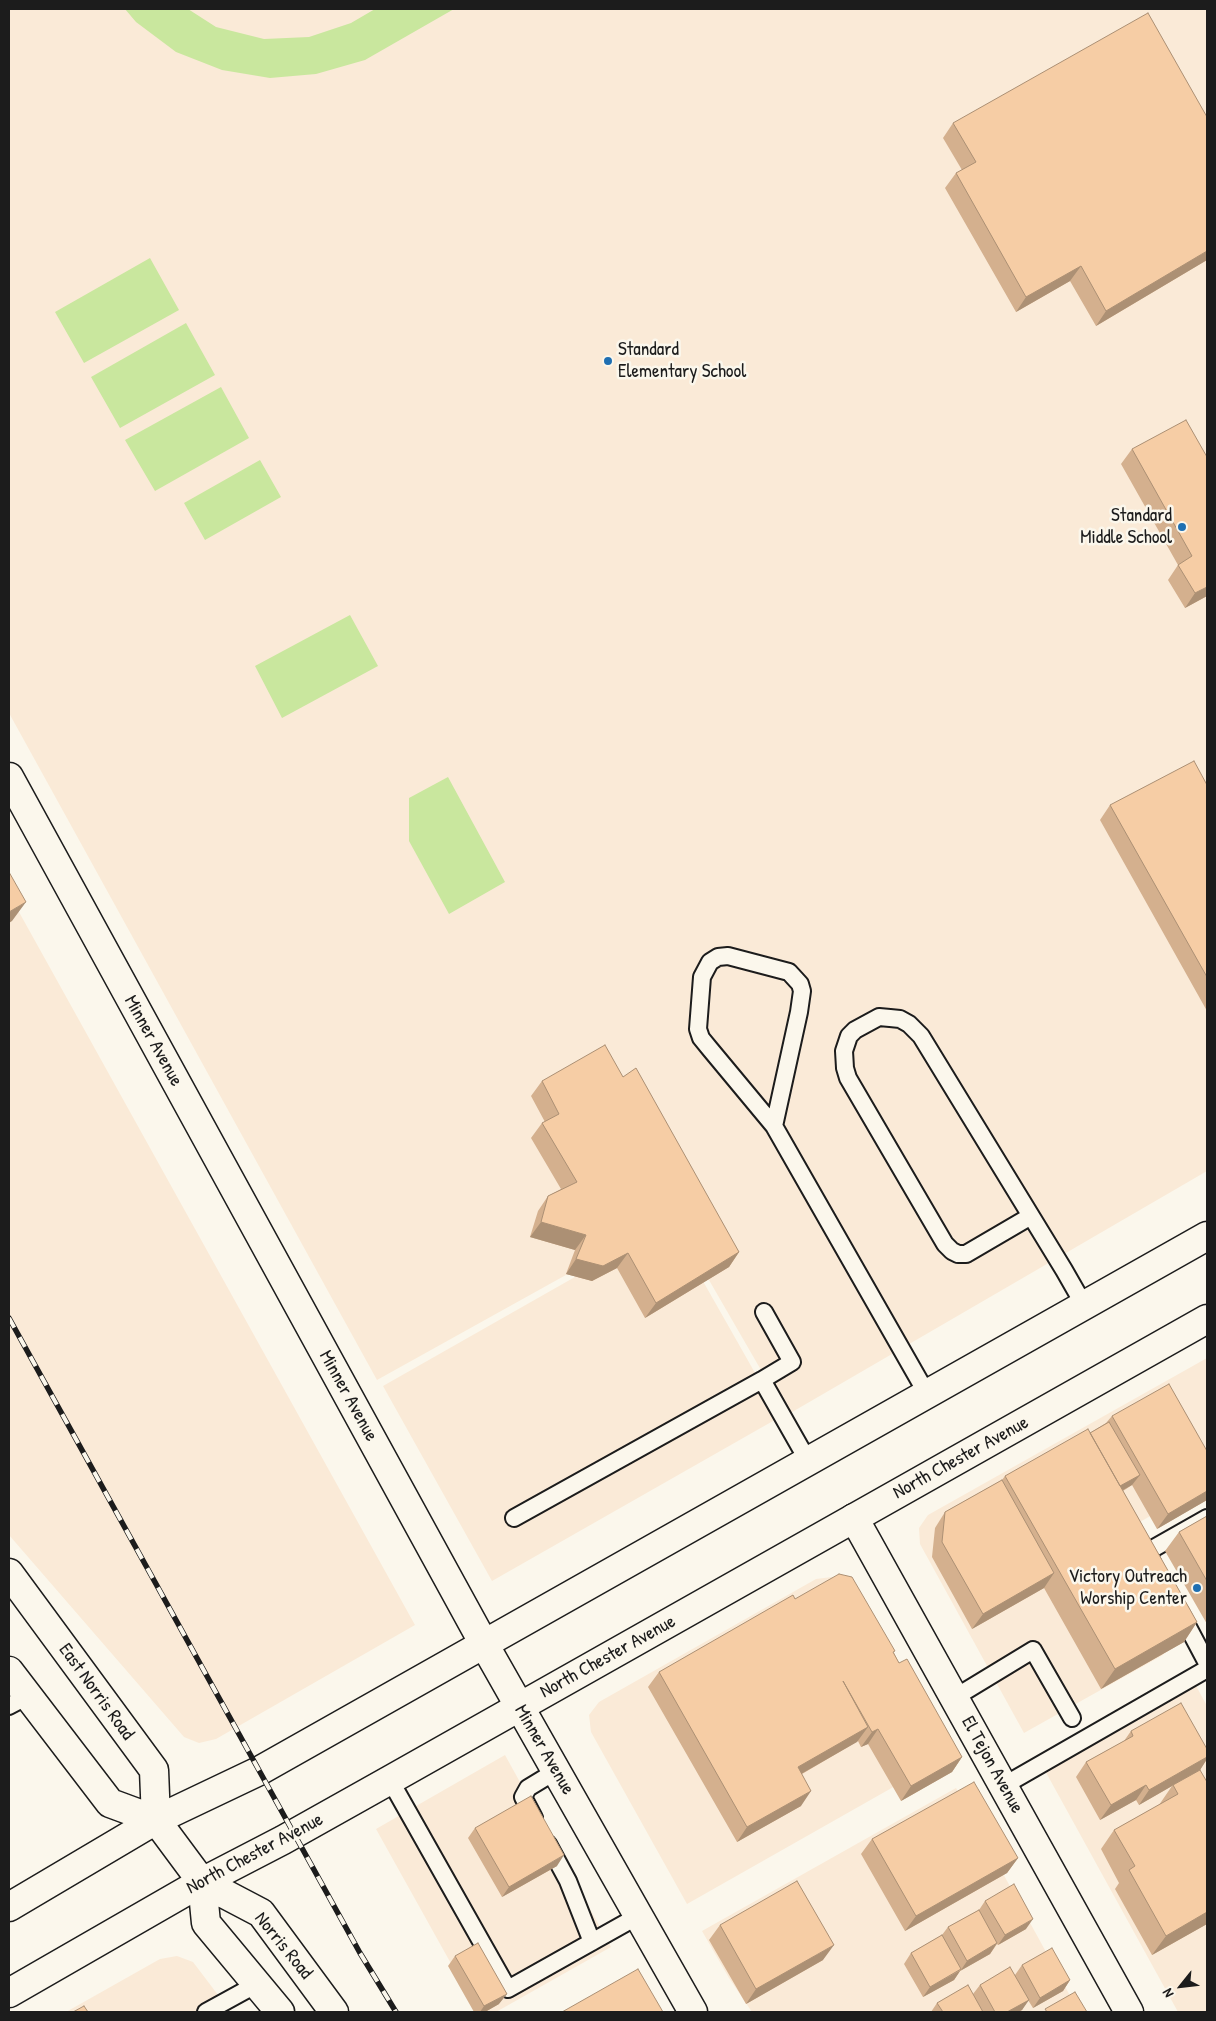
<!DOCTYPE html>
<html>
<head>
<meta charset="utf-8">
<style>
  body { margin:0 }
  #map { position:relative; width:1216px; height:2021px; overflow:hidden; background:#fbf7ec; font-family:"Patrick Hand",sans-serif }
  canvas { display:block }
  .frame { position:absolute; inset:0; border:10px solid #1c1c1c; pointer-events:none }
  .north { position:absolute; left:1156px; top:1961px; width:50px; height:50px; -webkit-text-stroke:4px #fbf7ec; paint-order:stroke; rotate:241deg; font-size:14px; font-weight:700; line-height:20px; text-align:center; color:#1c1c1c }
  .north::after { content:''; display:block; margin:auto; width:18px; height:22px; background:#1c1c1c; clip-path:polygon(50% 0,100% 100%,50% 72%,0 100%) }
</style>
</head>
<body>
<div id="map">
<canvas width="1216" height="2021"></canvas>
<div class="frame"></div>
<div class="north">N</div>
</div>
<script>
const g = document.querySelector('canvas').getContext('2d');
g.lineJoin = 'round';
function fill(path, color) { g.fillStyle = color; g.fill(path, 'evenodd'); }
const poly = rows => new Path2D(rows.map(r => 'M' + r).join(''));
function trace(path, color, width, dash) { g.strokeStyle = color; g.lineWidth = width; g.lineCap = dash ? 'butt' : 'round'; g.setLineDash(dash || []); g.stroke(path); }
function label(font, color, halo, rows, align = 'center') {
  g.font = font + ' "Patrick Hand",sans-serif'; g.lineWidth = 5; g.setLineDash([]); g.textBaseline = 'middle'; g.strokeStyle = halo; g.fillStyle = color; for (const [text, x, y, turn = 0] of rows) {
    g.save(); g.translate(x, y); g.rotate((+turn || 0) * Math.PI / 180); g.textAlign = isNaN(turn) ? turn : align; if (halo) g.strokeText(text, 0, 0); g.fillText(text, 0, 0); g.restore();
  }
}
fill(poly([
  [9,9,1207,9,1207,1171,787,1415,672,1216,377,1380,9,713],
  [9,894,415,1625,216,1739,199,1743,184,1737,9,1535],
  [670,1223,780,1417,492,1581,383,1386],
  [1207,1358,1207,1484,1138,1523,1168,1635,1163,1655,1024,1733,920,1544,919,1528,928,1515],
  [832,1577,846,1587,941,1760,687,1904,591,1732,589,1715,599,1702,816,1579],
  [1189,1673,1207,1706,1207,2012,1178,2012,1038,1758],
  [505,1755,611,1947,496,2012,478,2012,376,1829],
  [956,1788,1079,2012,752,2012,729,1978,702,1931],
  [177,1956,193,1962,231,2012,66,2012,160,1959]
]), '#faead7');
fill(poly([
  [125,9,188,9,216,27,264,39,309,37,351,23,375,9,454,9,365,60,316,74,270,78,222,70,176,52,136,22],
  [150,258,179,310,84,363,55,312],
  [186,323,215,375,120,428,91,377],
  [221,387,249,438,155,491,125,440],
  [260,460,281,497,205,540,184,503],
  [350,615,378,666,282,718,255,666],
  [448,777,505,882,449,914,409,841,409,798]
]), '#c9e79e');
const service = poly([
  [774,1126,710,1049,701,1038,698,1029,702,977,710,962,718,957,728,956,789,972,800,984,802,991,799,1012,774,1126,927,1394],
  [1031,1216,966,1254,958,1254,952,1251,945,1244,848,1078,845,1068,844,1051,849,1036,855,1030,879,1017,890,1018,900,1019,909,1024,921,1036,1064,1270,1084,1305],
  [762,1380,792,1362,764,1312],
  [514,1518,762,1380,808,1461],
  [1152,1562,1147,1552,1207,1518],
  [1180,1612,1207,1663],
  [954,1698,1033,1650,1072,1718],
  [9,1706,28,1696],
  [390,1780,508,1989,638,1916],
  [1003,1786,1207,1669],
  [534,1818,523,1797,528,1788,556,1771],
  [548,1844,568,1881,592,1942],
  [206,2012,257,1984]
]);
const minor = poly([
  [9,777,484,1644,693,2012],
  [854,1518,1129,2012]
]);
const tertiary = poly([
  [9,1573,154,1770,156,1820],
  [9,1671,110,1803,156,1820,202,1882,261,1913,334,2012],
  [202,1882,206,1923,280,2012]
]);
const secondary = poly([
  [9,1907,156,1820,259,1771,1207,1236],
  [9,1993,202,1882,283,1840,390,1780,1207,1319]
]);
trace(service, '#1c1c1c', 20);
trace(minor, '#1c1c1c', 31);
trace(tertiary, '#1c1c1c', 31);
trace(secondary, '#1c1c1c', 31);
trace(service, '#fbf7ec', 16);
trace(minor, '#fbf7ec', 28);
trace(tertiary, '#fbf7ec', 28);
trace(secondary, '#fbf7ec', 28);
const rail = poly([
  [9,1318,360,1953,396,2012]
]);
trace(rail, '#1c1c1c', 5.5);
trace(rail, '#fbf7ec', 4, [11]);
fill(poly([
  [953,123,1207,260,1096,326,1070,281,1016,312,945,188,956,173,962,170,943,138],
  [1132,449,1207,457,1207,596,1185,608,1168,580,1178,565,1121,464],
  [1207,785,1207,1011,1100,820,1110,805],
  [623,1077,739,1252,729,1267,645,1318,617,1268,592,1281,566,1274,575,1250,530,1237,538,1211,548,1196,561,1189,531,1138,542,1123,545,1122,531,1096,542,1081],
  [1112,1416,1207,1451,1207,1500,1157,1529,1132,1485,1123,1491,1197,1622,1184,1642,1101,1689,1044,1588,972,1629,932,1557,935,1528,945,1512,1002,1480,1005,1476,1090,1433,1106,1423],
  [1207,1516,1207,1624,1165,1551,1179,1532],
  [795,1599,894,1653,899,1663,962,1757,952,1772,901,1801,868,1744,861,1747,858,1741,802,1774,801,1806,737,1842,648,1687,659,1672],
  [1131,1731,1207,1749,1207,1759,1200,1770,1207,1924,1152,1955,1115,1889,1119,1883,1101,1849,1114,1830,1159,1805,1172,1786,1139,1805,1136,1800,1100,1820,1076,1777,1086,1762,1124,1741],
  [475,1828,557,1866,502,1897,468,1838],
  [872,1839,1018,1858,1007,1873,905,1931,861,1854],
  [985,1901,1026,1929,998,1945,997,1944,990,1954,960,1971,954,1980,923,1997,904,1964,911,1953,942,1935,948,1927,979,1910],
  [720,1925,823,1960,746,2004,709,1940],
  [455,1956,499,2004,485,2012,474,2012,448,1966],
  [1022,1965,1070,1980,1063,1991,1033,2008,1028,2000,1022,2010,1018,2012,931,2012,937,2003,973,1994,980,1985,1015,1975]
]), '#d4b08e');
fill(poly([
  [1207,251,1207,260,1096,326,1106,311],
  [1081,266,1070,281,1016,312,1026,297],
  [1207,587,1207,596,1185,608,1195,593],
  [26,902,12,921,9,923,9,912],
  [541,1222,586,1235,575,1250,530,1237],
  [739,1252,729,1267,645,1318,656,1303],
  [628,1253,617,1268,592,1281,566,1274,576,1259],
  [1140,1475,1132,1485,1107,1499,1114,1489],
  [1207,1491,1207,1500,1157,1529,1168,1514],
  [1054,1573,1044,1588,972,1629,983,1614],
  [1197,1622,1184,1642,1101,1689,1115,1669],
  [868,1727,857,1742,787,1782,798,1767],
  [878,1729,868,1744,861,1747,872,1732],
  [962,1757,952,1772,901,1801,911,1786],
  [1207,1757,1207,1759,1200,1770,1173,1785,1172,1786,1139,1805,1149,1790],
  [1146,1785,1136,1800,1100,1820,1111,1805],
  [811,1791,801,1806,737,1842,747,1827],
  [564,1855,557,1866,502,1897,509,1887],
  [1018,1858,1007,1873,905,1931,916,1916],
  [1207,1912,1207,1924,1152,1955,1166,1936],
  [1033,1919,1026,1929,998,1945,1005,1935],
  [997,1943,990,1954,960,1971,954,1980,923,1997,930,1987,961,1970,967,1961],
  [834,1945,823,1960,746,2004,756,1989],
  [1070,1980,1063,1991,1033,2008,1040,1998],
  [507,1994,499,2004,485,2012,480,2012,484,2006],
  [1029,2000,1022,2010,1018,2012,1007,2012]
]), '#ac9074');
const building = poly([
  [1148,13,1207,117,1207,251,1106,311,1081,266,1026,297,956,173,976,162,953,123,1148,13],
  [1186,420,1207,457,1207,587,1195,593,1178,565,1192,556,1132,449,1186,420],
  [1194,761,1207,785,1207,977,1110,805,1194,761],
  [9,872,26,902,9,912,9,872],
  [605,1045,623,1077,636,1068,739,1252,656,1303,628,1253,603,1266,576,1259,586,1235,541,1222,548,1196,577,1182,542,1123,559,1114,542,1081,605,1045],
  [1169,1384,1207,1451,1207,1491,1168,1514,1112,1416,1169,1384],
  [1109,1422,1140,1475,1120,1486,1090,1433,1109,1422],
  [1088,1429,1197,1622,1115,1669,1005,1476,1088,1429],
  [1002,1480,1054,1573,983,1614,942,1542,945,1512,1002,1480],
  [1207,1516,1207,1581,1179,1532,1207,1516],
  [839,1574,852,1577,895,1651,893,1652,899,1663,907,1659,962,1757,911,1786,878,1729,872,1732,843,1681,868,1727,798,1767,811,1791,747,1827,659,1672,793,1595,795,1599,839,1574],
  [1181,1703,1207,1749,1207,1757,1149,1790,1146,1785,1111,1805,1086,1762,1133,1736,1131,1731,1181,1703],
  [1200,1770,1207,1782,1207,1912,1166,1936,1129,1870,1135,1866,1114,1830,1178,1794,1173,1785,1200,1770],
  [974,1782,1018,1858,916,1916,872,1839,974,1782],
  [531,1796,564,1855,509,1887,475,1828,531,1796],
  [797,1881,834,1945,756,1989,720,1925,797,1881],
  [1014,1884,1033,1919,1005,1935,985,1901,1014,1884],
  [979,1910,997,1943,967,1961,948,1927,979,1910],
  [942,1935,961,1969,930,1987,911,1953,942,1935],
  [478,1943,507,1994,484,2006,455,1956,478,1943],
  [1052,1948,1070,1980,1040,1998,1022,1965,1052,1948],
  [1010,1967,1029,2000,1007,2012,995,2012,980,1985,1010,1967],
  [638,1969,663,2012,562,2012,638,1969],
  [968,1985,983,2012,943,2012,937,2003,968,1985],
  [1075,1992,1087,2012,1047,2012,1045,2009,1075,1992],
  [84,2006,88,2012,73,2012,84,2006]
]);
fill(building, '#f6cda5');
trace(building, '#ac9074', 1);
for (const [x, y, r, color] of [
  [608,361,5,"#1f6fb2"],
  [1182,527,5,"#1f6fb2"],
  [1197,1588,5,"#1f6fb2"]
]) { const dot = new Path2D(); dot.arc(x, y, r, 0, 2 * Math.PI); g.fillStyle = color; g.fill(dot); trace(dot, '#fbf7ec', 2); }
label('19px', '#1c1c1c', '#fbf7ec', [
  ["Standard",618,350,"left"],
  ["Elementary School",618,372,"left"],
  ["Standard",1172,516],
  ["Middle School",1172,538],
  ["Victory Outreach",1187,1577],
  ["Worship Center",1187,1599]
], 'right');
label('19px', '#1c1c1c', '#fbf7ec', [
  ["Minner Avenue",153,1041,61],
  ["Minner Avenue",348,1396,61],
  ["North Chester Avenue",961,1458,-29],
  ["North Chester Avenue",608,1657,-29],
  ["East Norris Road",96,1692,54],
  ["Minner Avenue",544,1750,60],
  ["El Tejon Avenue",992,1765,61],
  ["North Chester Avenue",255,1854,-28],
  ["Norris Road",283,1946,51]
]);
</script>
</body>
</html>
